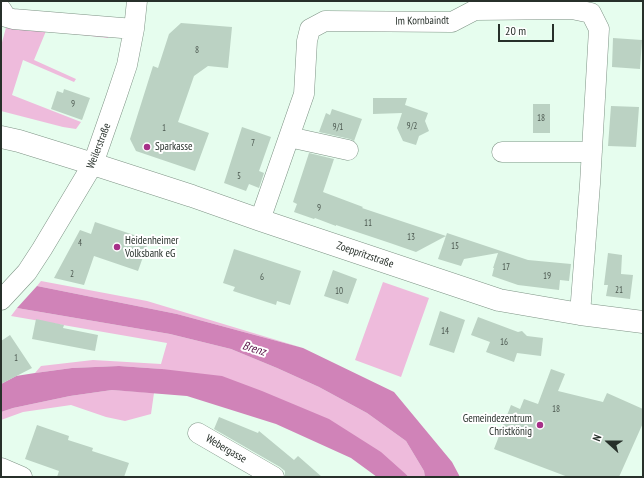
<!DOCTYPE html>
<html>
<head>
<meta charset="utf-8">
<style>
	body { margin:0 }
	#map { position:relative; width:644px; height:478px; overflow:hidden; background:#e6fdee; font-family:"PT Sans Narrow",sans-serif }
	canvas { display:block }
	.frame { position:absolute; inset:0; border:2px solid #27302a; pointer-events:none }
	.north { position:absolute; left:588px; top:422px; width:40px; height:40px; -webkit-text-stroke:3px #fff; paint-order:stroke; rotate:291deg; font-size:11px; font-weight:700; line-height:16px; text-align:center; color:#27302a }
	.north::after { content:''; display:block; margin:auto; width:14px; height:18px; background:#27302a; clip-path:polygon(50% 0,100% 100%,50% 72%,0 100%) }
	.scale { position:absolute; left:498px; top:24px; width:56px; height:18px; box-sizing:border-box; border:2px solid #27302a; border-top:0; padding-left:5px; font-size:12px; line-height:14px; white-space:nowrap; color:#27302a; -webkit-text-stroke:3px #fff; paint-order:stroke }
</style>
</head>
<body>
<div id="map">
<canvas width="644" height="478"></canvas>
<div class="frame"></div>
<div class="north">N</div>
<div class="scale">20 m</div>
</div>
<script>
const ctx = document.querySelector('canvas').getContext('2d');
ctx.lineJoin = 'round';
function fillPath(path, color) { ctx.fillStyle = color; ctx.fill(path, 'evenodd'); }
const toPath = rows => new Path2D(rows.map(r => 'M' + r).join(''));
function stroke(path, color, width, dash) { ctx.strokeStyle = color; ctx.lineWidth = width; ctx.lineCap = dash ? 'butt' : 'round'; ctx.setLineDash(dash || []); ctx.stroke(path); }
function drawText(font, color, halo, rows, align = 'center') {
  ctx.font = font + ' "PT Sans Narrow",sans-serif'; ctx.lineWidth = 4; ctx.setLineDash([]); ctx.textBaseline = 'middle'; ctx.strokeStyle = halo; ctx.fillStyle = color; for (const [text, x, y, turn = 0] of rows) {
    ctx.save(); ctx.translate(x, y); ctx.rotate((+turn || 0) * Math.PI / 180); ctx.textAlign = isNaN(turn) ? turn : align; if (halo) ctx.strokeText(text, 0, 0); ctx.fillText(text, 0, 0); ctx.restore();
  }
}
fillPath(toPath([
	[7,24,111,33,108,38,46,31,34,60,76,79,74,82,23,60,12,95,81,122,76,129,63,127,1,111,1,46],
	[41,281,147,301,303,348,177,314,37,286],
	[383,282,429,298,401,377,355,360],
	[17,308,170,334,231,349,277,368,319,387,367,413,406,441,424,471,425,477,409,477,407,475,162,369,119,366,72,368,35,373,41,366,93,360,161,364,167,343,11,316],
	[112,390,154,393,151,414,125,421,106,417,71,405,23,412,1,420,1,412,13,408,70,396]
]), '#eebbdc');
fillPath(toPath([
	[37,286,177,314,303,348,394,392,452,462,460,477,425,477,424,471,406,441,367,413,319,387,277,368,231,349,170,334,17,308],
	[119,366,162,369,222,376,262,391,329,419,381,452,409,477,377,477,351,458,276,424,187,396,112,390,70,396,13,408,1,412,1,384,16,376,35,373,72,368]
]), '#d083b8');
fillPath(toPath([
	[181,23,232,27,228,68,208,66,194,76,178,122,209,133,195,171,136,151,130,139,153,66,158,68,169,34],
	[613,38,642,40,640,69,612,67],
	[64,89,90,98,82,120,51,109,57,91,63,93],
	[373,98,407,98,405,105,428,113,425,121,429,131,419,136,416,145,403,141,397,128,402,113,373,114],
	[533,104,550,104,550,133,533,133],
	[611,106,639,107,636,147,608,146],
	[332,109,362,119,354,141,350,139,319,132,326,113,330,115],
	[242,127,271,137,259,171,264,173,259,188,249,184,246,191,224,183],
	[309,153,334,159,323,192,363,207,362,208,446,236,416,252,390,243,336,225,336,226,315,218,314,219,294,212,297,204,293,202],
	[95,222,149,240,138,271,94,256,84,285,54,278,80,230,91,234],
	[447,233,528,260,571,264,569,281,560,280,559,290,518,285,492,276,494,268,493,268,498,253,464,259,461,266,438,259],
	[234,249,301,271,290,305,277,301,276,305,233,291,235,287,223,283],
	[608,253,622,255,621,274,633,275,630,299,606,296,608,285,604,285],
	[333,270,357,279,348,304,324,296],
	[440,311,465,320,454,353,429,345],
	[478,317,518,332,522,331,527,336,543,338,541,356,517,353,514,362,486,352,490,342,471,335],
	[36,319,64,325,63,328,98,335,95,351,32,339],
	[10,335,32,368,1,384,1,341],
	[551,369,565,374,558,391,603,402,607,393,643,409,643,423,619,477,568,477,494,449,511,405,520,409,524,399,538,404],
	[219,417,258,433,259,431,294,460,298,456,322,477,285,477,285,471,280,467,214,429],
	[37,425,69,436,68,440,93,448,92,451,129,463,124,477,57,477,59,471,25,459]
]), '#bbd2c3');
const minor = toPath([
	[1,9,6,17,13,19,134,29],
	[289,137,348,150],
	[502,152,592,152],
	[260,220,304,94,307,41,310,29,325,21,452,22,475,10,572,9,591,13,599,29,590,184,580,314],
	[1,300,27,272,42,249,93,164,116,98,127,65,134,29,137,1],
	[198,433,274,477],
	[1,468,22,477]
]);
const secondary = toPath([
	[1,137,19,141,93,164,192,196,260,220,499,300,580,314,643,322]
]);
stroke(minor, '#7e9385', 21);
stroke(secondary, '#7e9385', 23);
stroke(minor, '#fff', 20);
stroke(secondary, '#fff', 22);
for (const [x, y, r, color] of [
	[147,147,4,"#a63088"],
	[117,247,4,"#a63088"],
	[540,425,4,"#a63088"]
]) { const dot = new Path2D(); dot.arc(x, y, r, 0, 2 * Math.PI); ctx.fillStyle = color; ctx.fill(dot); stroke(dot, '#fff', 1.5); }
drawText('9px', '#4c5850', null, [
	["8",197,50],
	["9",73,104],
	["18",541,118],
	["9/2",412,126],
	["9/1",338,127],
	["1",164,128],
	["7",253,143],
	["5",239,176],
	["9",319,208],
	["11",368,223],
	["13",411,237],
	["4",80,243],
	["15",455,246],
	["17",506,267],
	["2",72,274],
	["19",547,276],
	["6",262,277],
	["21",619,290],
	["10",339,291],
	["14",445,331],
	["16",504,342],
	["1",16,358],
	["18",556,409]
]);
drawText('11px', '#27302a', '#fff', [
	["Im Kornbaindt",422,21,-1],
	["Weilerstraße",99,146,-69],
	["Zoeppritzstraße",365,255,19],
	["Webergasse",226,449,30]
]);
drawText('11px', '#27302a', '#fff', [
	["Sparkasse",155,147],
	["Heidenheimer",125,241],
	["Volksbank eG",125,254],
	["Gemeindezentrum",532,419,"right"],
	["Christkönig",532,432,"right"]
], 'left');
drawText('italic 12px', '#581347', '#fff', [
	["Brenz",254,349,17]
]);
</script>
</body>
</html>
